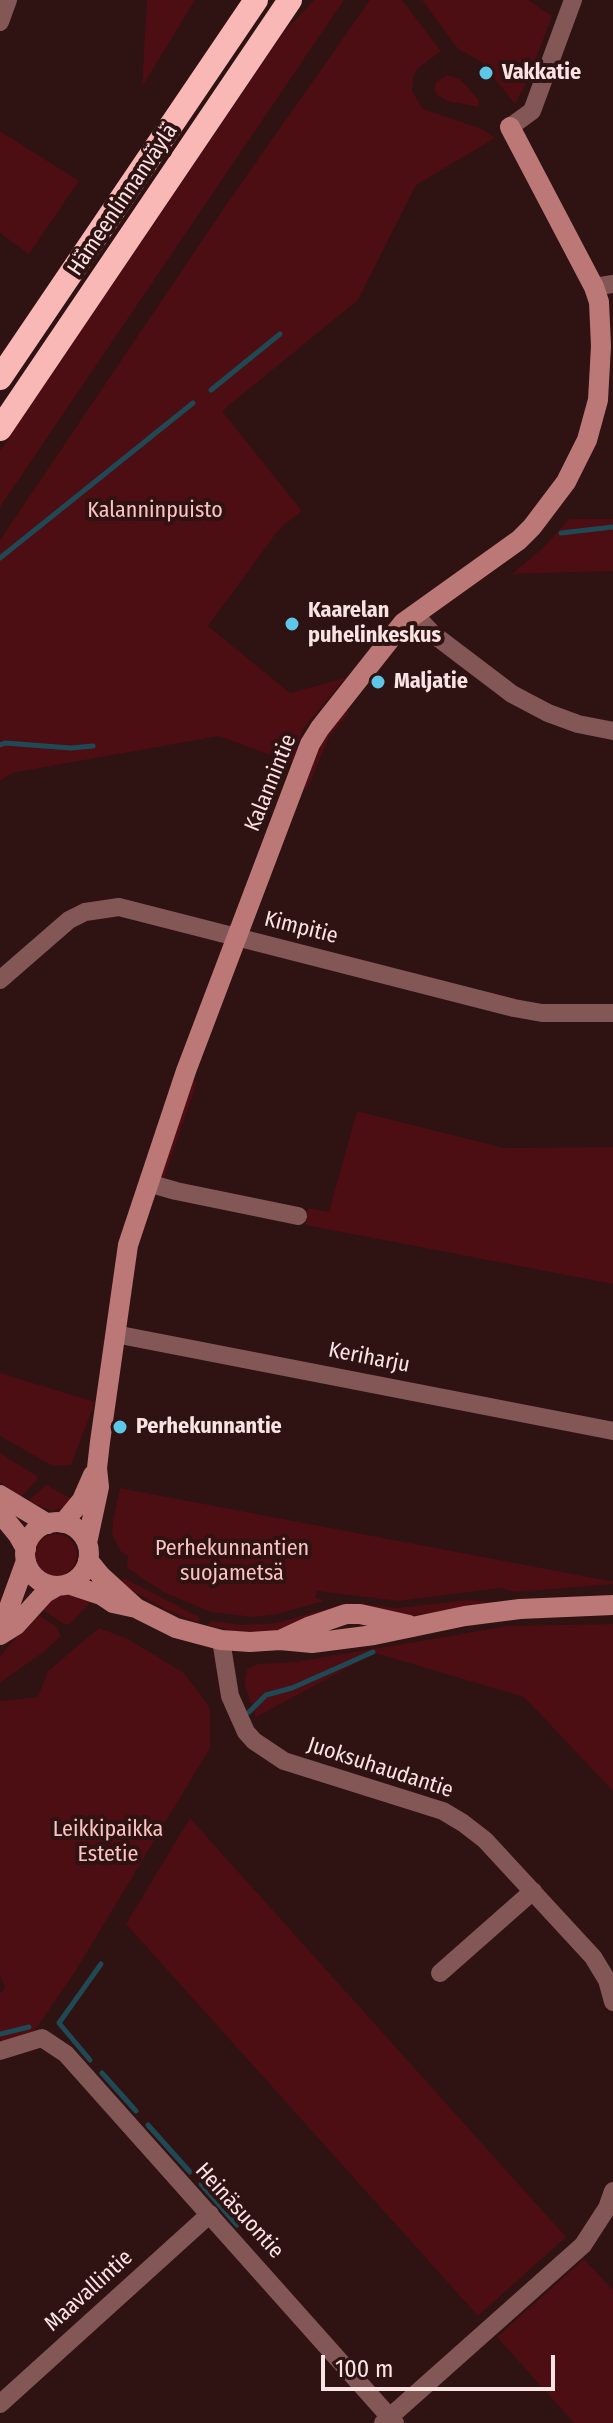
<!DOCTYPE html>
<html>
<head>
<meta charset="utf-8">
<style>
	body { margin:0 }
	#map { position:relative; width:613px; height:2423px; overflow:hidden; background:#2f1212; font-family:"Fira Sans Condensed",sans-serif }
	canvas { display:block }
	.scale { position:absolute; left:321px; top:2355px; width:234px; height:36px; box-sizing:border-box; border:4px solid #fae4e3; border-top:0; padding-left:10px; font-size:24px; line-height:28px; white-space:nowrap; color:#fae4e3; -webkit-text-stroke:6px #2f1212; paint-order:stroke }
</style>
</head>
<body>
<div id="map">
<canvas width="613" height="2423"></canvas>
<div class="scale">100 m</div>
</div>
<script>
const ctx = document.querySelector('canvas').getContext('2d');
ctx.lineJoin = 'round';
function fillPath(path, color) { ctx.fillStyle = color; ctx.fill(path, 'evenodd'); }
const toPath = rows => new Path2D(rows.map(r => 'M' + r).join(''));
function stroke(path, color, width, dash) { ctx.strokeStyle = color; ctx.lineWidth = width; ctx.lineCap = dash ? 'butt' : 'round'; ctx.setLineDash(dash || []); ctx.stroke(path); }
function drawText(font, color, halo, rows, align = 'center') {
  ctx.font = font + ' "Fira Sans Condensed",sans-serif'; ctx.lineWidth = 8; ctx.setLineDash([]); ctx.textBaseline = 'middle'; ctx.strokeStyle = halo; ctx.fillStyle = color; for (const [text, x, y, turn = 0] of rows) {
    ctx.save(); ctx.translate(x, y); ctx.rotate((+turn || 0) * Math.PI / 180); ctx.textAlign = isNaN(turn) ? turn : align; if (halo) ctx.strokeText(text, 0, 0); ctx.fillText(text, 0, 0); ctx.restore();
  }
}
fillPath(toPath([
	[147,0,195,0,142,87],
	[314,0,344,0,0,507,0,451,283,33],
	[370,0,402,0,441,51,417,69,413,78,412,91,423,109,482,129,495,138,416,185,358,300,222,411,302,511,280,528,208,626,290,693,345,678,303,729,292,763,219,736,12,773,0,781,0,540,228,202],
	[422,0,528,0,552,16,528,80,515,104,482,62,458,49],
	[447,75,460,79,478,99,479,107,447,101,437,95,434,90,436,82],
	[0,131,79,181,29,254,0,233],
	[569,519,613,519,613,571,512,574,543,548],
	[346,707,349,713,329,737,308,787,303,790,320,744],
	[193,1080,196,1082,195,1088,163,1181,160,1177],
	[357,1111,504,1148,613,1147,613,1284,305,1225,308,1208,329,1212],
	[0,1373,95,1402,71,1465,53,1466,0,1436],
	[0,1453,37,1476,37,1480,21,1497,0,1482],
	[46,1485,49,1486,75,1501,68,1506,52,1511,28,1501],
	[120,1488,594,1578,613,1581,613,1584,516,1592,500,1588,399,1601,317,1591,315,1597,324,1601,278,1614,253,1617,211,1612,163,1592,127,1568,128,1556,121,1552,112,1534,113,1521],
	'35 1555a21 21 0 1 1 42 0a21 21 0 1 1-42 0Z',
	[124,1578,199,1617,199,1622,198,1623,167,1610,129,1589,119,1582],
	[68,1594,91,1598,88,1605,70,1624,64,1624,38,1607,59,1595],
	[468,1600,500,1603,409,1616,264,1632,233,1631,207,1625,211,1621,241,1625,276,1623,348,1603,397,1608],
	[34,1612,57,1627,61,1636,45,1651,0,1683,0,1656,16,1638],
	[613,1624,613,1791,524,1697,375,1653,256,1717,244,1684,247,1670,257,1664,296,1662,508,1626],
	[99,1628,128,1639,184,1673,210,1708,210,1748,75,1972,35,2030,23,2037,0,2044,0,1993,5,1988,0,1976,0,1701,38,1697,48,1671],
	[190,1818,566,2237,478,2316,126,1924],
	[584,2259,613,2290,613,2423,574,2423,497,2337]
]), '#4c0d13');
stroke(toPath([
	[211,390,280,334],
	[561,533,613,527],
	[0,558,193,403],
	[0,745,5,743,71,748,93,746],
	[249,1712,266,1695,292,1688,373,1652],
	[0,2034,29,2027],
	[90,2060,59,2023,101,1964],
	[102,2073,136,2111],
	[148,2125,190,2172],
	[201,2184,237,2225]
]), '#1f4955', 5);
stroke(toPath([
	[0,22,8,0],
	[510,127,532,111,573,0],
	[594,287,613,284],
	[414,614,433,634,512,694,548,713,578,724,613,731],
	[0,980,69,920,85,912,119,907,514,1008,542,1013,613,1013],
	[148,1183,176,1191,298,1216],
	[115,1334,613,1431],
	[221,1640,230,1696,246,1732,254,1741,284,1761,443,1811,463,1823,485,1840,593,1957,607,1980,613,2002],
	[440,1973,533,1891],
	[0,2051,42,2038,66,2054,395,2423],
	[0,2404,210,2214],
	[383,2423,583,2245,607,2208,613,2191]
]), '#825756', 18);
stroke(toPath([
	[0,1495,48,1524],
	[0,1513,18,1535,26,1549],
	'25 1554a32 32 0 1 1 64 0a32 32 0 1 1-64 0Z',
	[63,1523,82,1500,93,1475],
	[87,1543,99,1487,97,1468,100,1442,128,1245,186,1071,310,744,320,728,403,623,519,540,532,527,566,482,587,440,598,400,601,346,599,302,594,287,510,127],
	[88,1560,101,1576,136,1608],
	[68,1584,101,1595,113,1603,136,1608,176,1628,221,1640,250,1642,280,1640,312,1643,374,1635,465,1616,520,1609,613,1605],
	[0,1632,26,1561],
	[0,1635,16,1625,45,1593,57,1586],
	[280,1640,308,1627,346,1614,360,1614,409,1625]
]), '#bc7877', 20);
stroke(toPath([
	[0,378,256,0],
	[0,429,290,0]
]), '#f9b8b6', 24);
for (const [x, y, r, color] of [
	[486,73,8,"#5cc7e7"],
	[292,624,8,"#5cc7e7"],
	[378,682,8,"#5cc7e7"],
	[120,1427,8,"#5cc7e7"]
]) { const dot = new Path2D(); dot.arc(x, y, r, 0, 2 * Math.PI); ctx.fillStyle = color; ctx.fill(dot); stroke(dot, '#2f1212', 3); }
drawText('bold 22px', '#fae4e3', '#2f1212', [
	["Vakkatie",502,73],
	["Kaarelan",308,611],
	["puhelinkeskus",308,636],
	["Maljatie",394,682],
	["Perhekunnantie",136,1427]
], 'left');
drawText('22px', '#fae4e3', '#2f1212', [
	["Hämeenlinnanväylä",123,200,-56],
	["Kalannintie",271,783,-68],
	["Kimpitie",301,928,14],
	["Keriharju",369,1358,11],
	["Juoksuhaudantie",380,1768,18],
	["Heinäsuontie",239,2211,48],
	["Maavallintie",89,2291,-42]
]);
drawText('22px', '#f9c3c1', '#2f1212', [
	["Kalanninpuisto",155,511],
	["Perhekunnantien",232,1549],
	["suojametsä",232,1574],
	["Leikkipaikka",108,1830],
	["Estetie",108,1855]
]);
</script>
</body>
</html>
